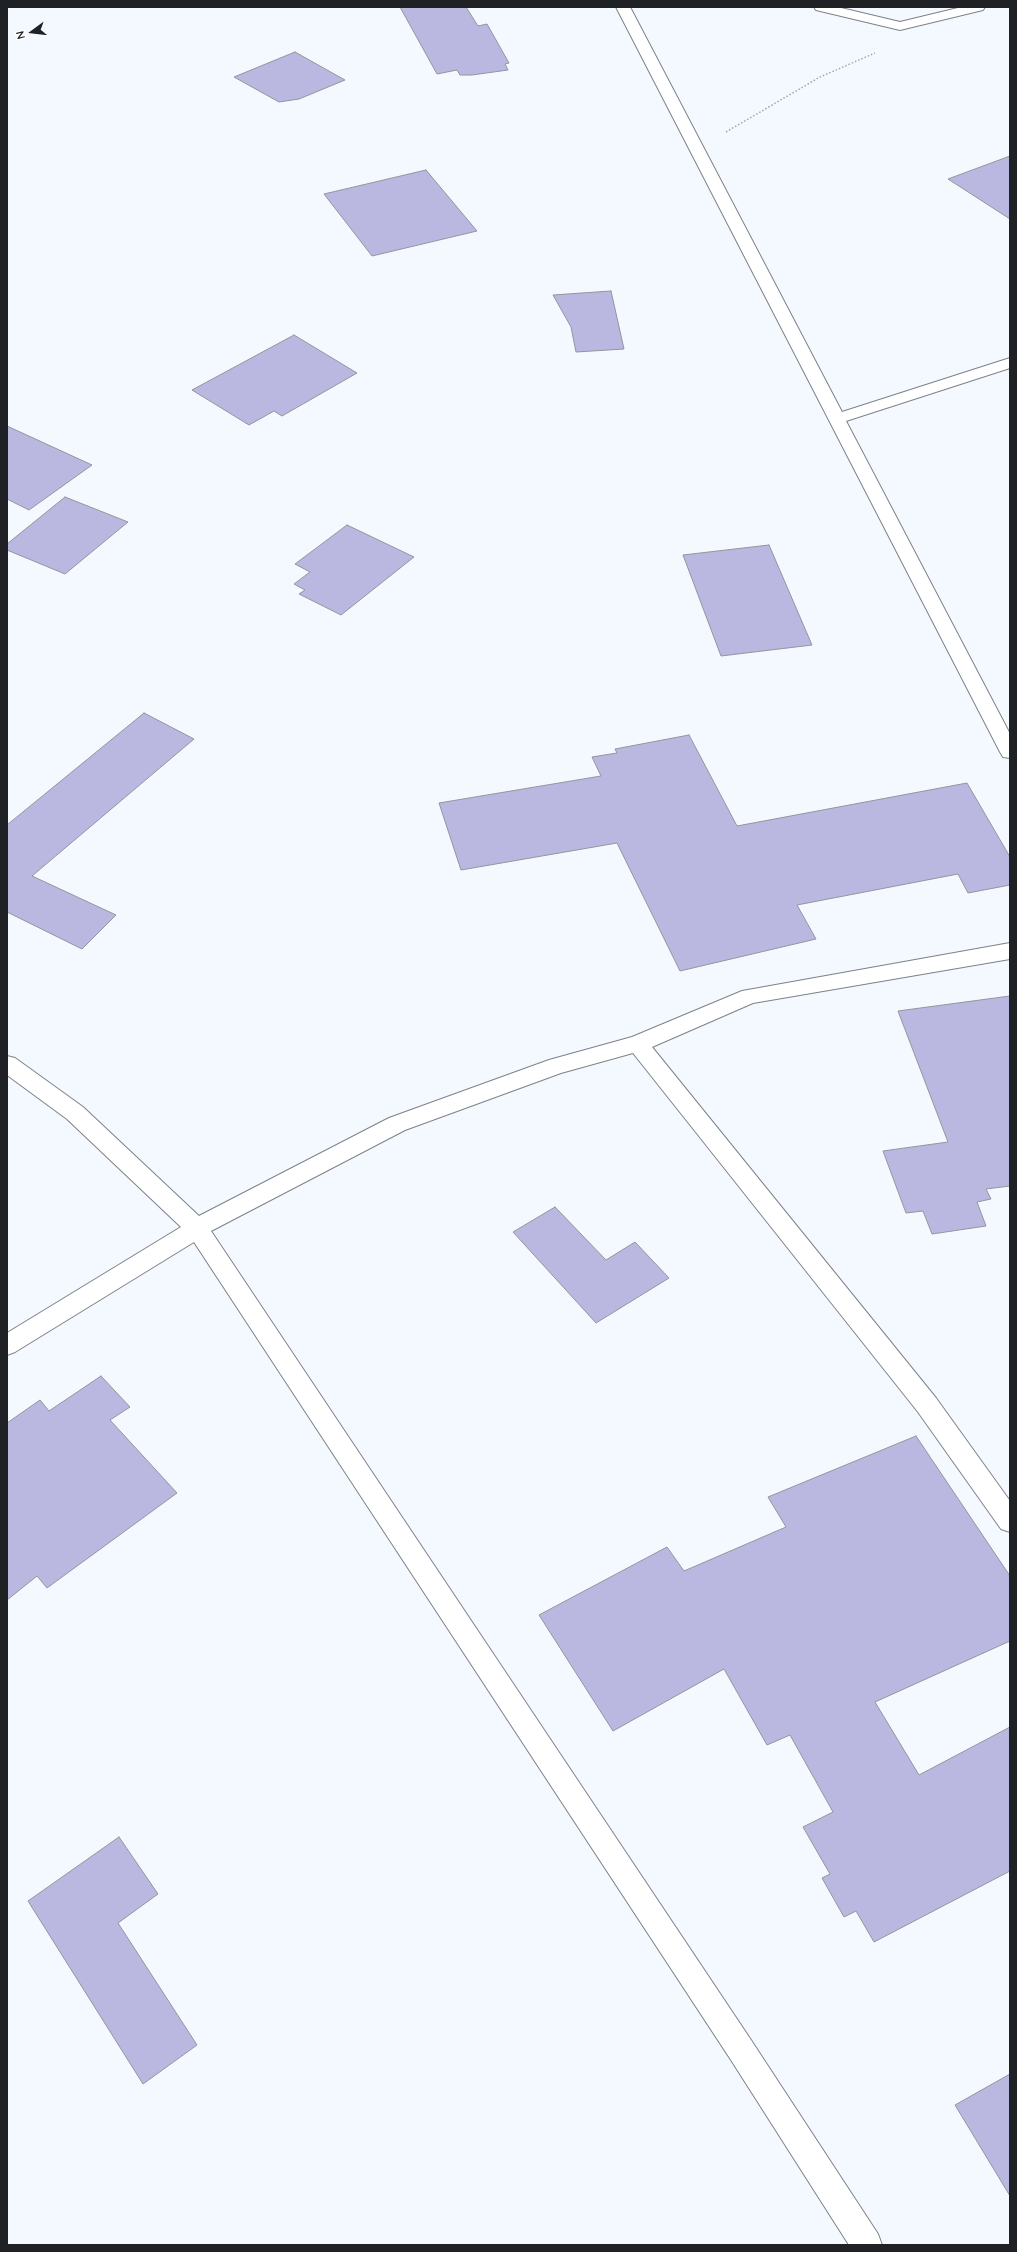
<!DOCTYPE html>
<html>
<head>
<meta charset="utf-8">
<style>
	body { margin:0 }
	#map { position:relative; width:1017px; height:2252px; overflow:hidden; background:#f4f8ff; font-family:Quicksand,sans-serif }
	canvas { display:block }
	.frame { position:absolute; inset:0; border:8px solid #1f2124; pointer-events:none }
	.north { position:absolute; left:12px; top:12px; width:40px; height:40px; -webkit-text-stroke:3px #fff; paint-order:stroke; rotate:255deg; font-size:11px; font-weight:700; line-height:16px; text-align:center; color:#1f2124 }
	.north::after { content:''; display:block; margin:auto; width:14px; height:18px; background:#1f2124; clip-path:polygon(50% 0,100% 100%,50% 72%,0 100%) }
</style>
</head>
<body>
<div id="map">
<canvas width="1017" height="2252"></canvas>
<div class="frame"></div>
<div class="north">N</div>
</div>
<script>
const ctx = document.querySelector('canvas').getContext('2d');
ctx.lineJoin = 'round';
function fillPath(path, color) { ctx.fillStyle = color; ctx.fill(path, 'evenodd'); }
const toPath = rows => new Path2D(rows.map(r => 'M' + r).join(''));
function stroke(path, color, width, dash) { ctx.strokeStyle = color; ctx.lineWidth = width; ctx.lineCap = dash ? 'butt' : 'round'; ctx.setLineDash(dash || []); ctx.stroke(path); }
const building = toPath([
	[400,7,466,7,478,26,487,24,509,63,505,64,508,70,472,75,460,75,457,70,437,74,400,7],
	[295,52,345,80,299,99,279,102,234,77,295,52],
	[1010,156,1010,219,948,179,1010,156],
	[426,170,477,231,372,256,324,194,426,170],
	[611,291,624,349,576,352,571,327,553,295,611,291],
	[294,335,357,373,282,416,274,411,249,425,192,390,294,335],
	[7,426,92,465,29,510,7,499,7,426],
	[65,497,128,522,65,574,7,550,7,544,65,497],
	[347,525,414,557,341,615,299,594,305,590,294,584,310,572,295,564,347,525],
	[769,545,812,645,721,656,683,555,769,545],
	[144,713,194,739,32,876,116,915,82,949,7,912,7,825,144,713],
	[689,735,737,826,967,783,1010,857,1010,885,968,893,958,874,797,905,816,939,680,971,617,843,461,870,439,803,601,776,592,757,617,753,615,749,689,735],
	[1010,996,1010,1186,986,1189,991,1199,977,1202,986,1226,932,1234,923,1211,906,1213,883,1151,948,1142,898,1011,1010,996],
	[555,1207,606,1260,635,1242,669,1278,596,1323,513,1232,555,1207],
	[101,1376,130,1407,110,1420,177,1493,47,1588,37,1576,7,1600,7,1423,40,1400,49,1411,101,1376],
	[916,1436,1010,1576,1010,1641,875,1702,919,1775,1010,1727,1010,1871,874,1942,856,1911,844,1917,822,1878,830,1874,803,1827,833,1812,790,1735,767,1745,724,1669,613,1731,539,1615,667,1547,684,1571,786,1527,768,1497,916,1436],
	[119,1837,158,1894,118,1923,197,2045,143,2084,28,1901,119,1837],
	[1010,2074,1010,2196,955,2105,1010,2074]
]);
fillPath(building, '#bab8e1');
stroke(building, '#94949c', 1);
const minor = toPath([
	[616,7,630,7,842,412,1010,358,1010,368,846,421,1010,734,1010,758,1003,757,1000,752,616,7],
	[814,7,837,7,900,22,962,7,985,7,983,10,900,30,816,10,814,7],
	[1010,943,1010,959,753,1003,652,1047,936,1398,1010,1501,1010,1532,1001,1529,918,1412,633,1053,561,1073,405,1130,211,1231,751,2040,878,2234,882,2245,849,2245,731,2060,194,1242,15,1352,7,1355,7,1333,181,1227,67,1119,7,1075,7,1056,15,1058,83,1107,199,1216,389,1118,549,1060,632,1037,742,991,1010,943]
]);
stroke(minor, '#7d8289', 2);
stroke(toPath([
	[726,132,820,77,875,53]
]), '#a2a5ab', 1.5, [1.5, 2]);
fillPath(minor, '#fff');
</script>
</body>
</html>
